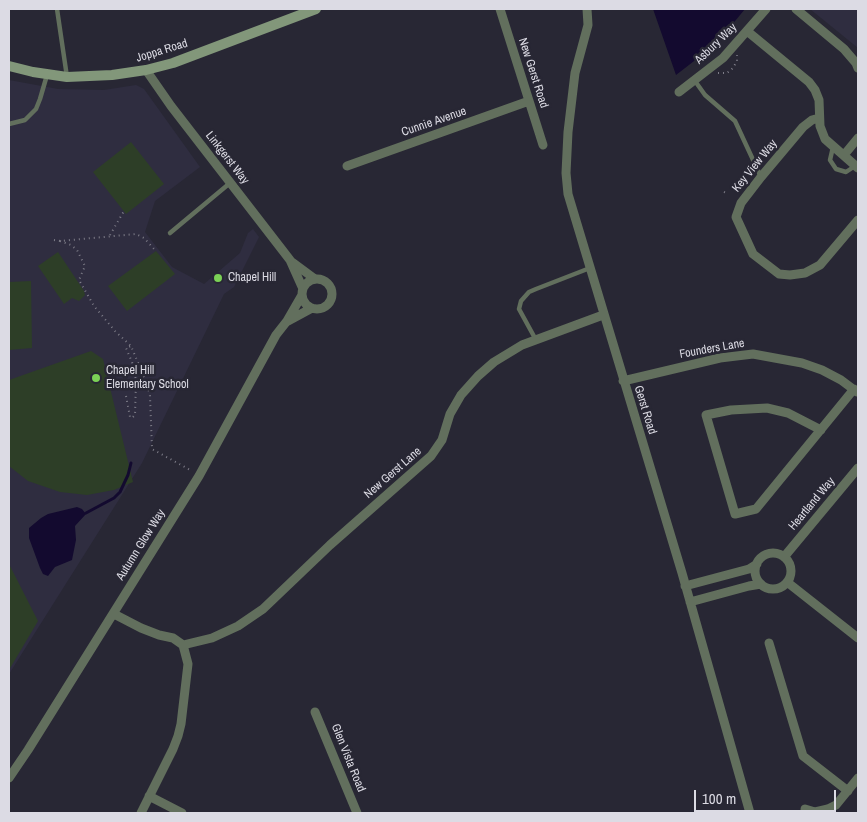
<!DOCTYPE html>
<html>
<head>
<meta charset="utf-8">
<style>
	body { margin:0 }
	#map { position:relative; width:867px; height:822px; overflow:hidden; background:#282734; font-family:"Archivo Narrow",sans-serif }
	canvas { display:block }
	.frame { position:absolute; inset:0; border:10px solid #dcdbe4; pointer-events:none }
	.scale { position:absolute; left:694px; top:790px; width:142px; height:22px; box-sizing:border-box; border:2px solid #dcdbe4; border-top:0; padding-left:6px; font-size:15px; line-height:18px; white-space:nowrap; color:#dcdbe4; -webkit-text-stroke:4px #282734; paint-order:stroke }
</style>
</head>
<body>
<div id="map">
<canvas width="867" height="822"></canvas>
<div class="frame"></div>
<div class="scale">100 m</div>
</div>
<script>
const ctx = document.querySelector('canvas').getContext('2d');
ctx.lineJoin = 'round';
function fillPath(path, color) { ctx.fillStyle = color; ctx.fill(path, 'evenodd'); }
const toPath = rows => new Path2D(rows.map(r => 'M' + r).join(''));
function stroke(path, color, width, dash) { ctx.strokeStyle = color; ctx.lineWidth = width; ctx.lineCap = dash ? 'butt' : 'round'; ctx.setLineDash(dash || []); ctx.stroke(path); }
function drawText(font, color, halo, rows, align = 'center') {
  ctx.font = font + ' "Archivo Narrow",sans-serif'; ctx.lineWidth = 5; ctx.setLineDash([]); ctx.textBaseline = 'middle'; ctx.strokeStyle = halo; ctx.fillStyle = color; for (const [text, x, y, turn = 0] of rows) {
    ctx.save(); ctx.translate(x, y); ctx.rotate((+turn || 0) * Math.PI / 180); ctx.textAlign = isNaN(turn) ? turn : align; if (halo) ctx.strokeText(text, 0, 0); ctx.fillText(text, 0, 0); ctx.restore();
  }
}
fillPath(toPath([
	[810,9,858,9,858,48],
	[9,80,58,89,104,90,136,85,144,89,200,167,155,201,145,232,172,267,204,284,240,253,248,233,253,229,259,237,234,287,224,294,142,463,9,674]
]), '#2f2d40');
fillPath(toPath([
	[131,142,164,184,126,214,93,172],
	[156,251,175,274,127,311,108,286],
	[58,252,84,291,85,295,79,301,72,298,64,304,38,266],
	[31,281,32,348,9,350,9,282],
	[91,351,103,359,133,482,114,490,87,495,60,492,28,481,9,466,9,380],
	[9,564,38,621,9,670]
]), '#2d3e27');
fillPath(toPath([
	[653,9,745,9,726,32,707,51,676,75],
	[77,507,82,509,86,514,75,526,76,540,72,560,55,567,48,576,43,574,40,568,29,538,29,528,41,518,48,514]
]), '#130a2f');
stroke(toPath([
	[86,513,114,498,120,492,128,475,131,463]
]), '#130a2f', 3);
stroke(toPath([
	[718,73,727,73,733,68,737,61,737,55],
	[724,192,728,194],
	[110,235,124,211],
	[54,240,60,241,136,234,144,238,155,250],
	[60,241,71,245,77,250,85,266,79,280,94,306,115,331,131,346,147,384,150,396,152,449,192,471],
	[126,396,130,417,132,418,135,415,136,380,132,362,126,348,131,346]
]), '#7e7d88', 2, [1, 4]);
stroke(toPath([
	[57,9,67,77],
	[695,81,705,95,735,121,761,177],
	[9,124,25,120,36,109,40,99,47,75],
	[833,147,830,160,836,169,846,172,855,166],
	[170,233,230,183],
	[536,340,519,309,521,301,529,292,536,289,590,268]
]), '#626f5d', 4.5);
stroke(toPath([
	[500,9,543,145],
	[587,9,588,25,575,73,568,132,566,173,568,194,682,573,750,813],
	[796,9,844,49,856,63,858,68],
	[747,31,809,82,815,90,819,100,820,126,825,139,858,168],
	[146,70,171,106,290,260,303,289],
	[679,92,723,58,766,9],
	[819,118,812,120,803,127,761,177,741,203,736,217,753,254,779,274,790,275,805,273,820,265,858,220],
	[844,155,858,138],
	[347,166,529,101],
	[292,262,315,279],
	'302 294a15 15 0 1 1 30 0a15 15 0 1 1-30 0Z',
	[288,321,312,308],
	[623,381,720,358,753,354,802,363,822,370,841,380,857,392],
	[821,430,788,413,767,408,731,410,706,415,735,514,756,509,854,389],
	'755 571a18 18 0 1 1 36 0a18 18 0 1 1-36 0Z',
	[784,557,858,468],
	[787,582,858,638],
	[685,586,749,569,757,564],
	[690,602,749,586,761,584],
	[114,614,141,628,159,635,173,638,183,645,188,664,181,724,178,736,173,749,141,813],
	[769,643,803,756,848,791],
	[183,645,212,638,238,626,263,609,330,545,431,456,442,440,450,414,461,395,478,376,494,362,522,345,603,315],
	[315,712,357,813],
	[9,778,28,750,199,476,276,335,287,321,302,295],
	[149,796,182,813],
	[805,809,815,812,828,809,836,805,858,778]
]), '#626f5d', 9);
stroke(toPath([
	[9,66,33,72,67,77,112,75,146,70,173,63,316,9]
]), '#82977a', 10);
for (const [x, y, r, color] of [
	[218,278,5,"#7bd156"],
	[96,378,5,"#7bd156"]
]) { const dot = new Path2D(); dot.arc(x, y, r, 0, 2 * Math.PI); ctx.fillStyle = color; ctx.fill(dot); stroke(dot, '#282734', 2); }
drawText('12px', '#dcdbe4', '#282734', [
	["Asbury Way",716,44,-44],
	["Joppa Road",162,51,-17],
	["New Gerst Road",533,73,72],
	["Cunnie Avenue",434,122,-19],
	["Linkgerst Way",227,158,52],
	["Key View Way",755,166,-51],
	["Founders Lane",712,349,-10],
	["Gerst Road",645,410,73],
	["New Gerst Lane",393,473,-41],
	["Heartland Way",812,504,-50],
	["Autumn Glow Way",141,545,-58],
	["Glen Vista Road",348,758,68]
]);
drawText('12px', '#dcdbe4', '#282734', [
	["Chapel Hill",228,278],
	["Chapel Hill",106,371],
	["Elementary School",106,385]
], 'left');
</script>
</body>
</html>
